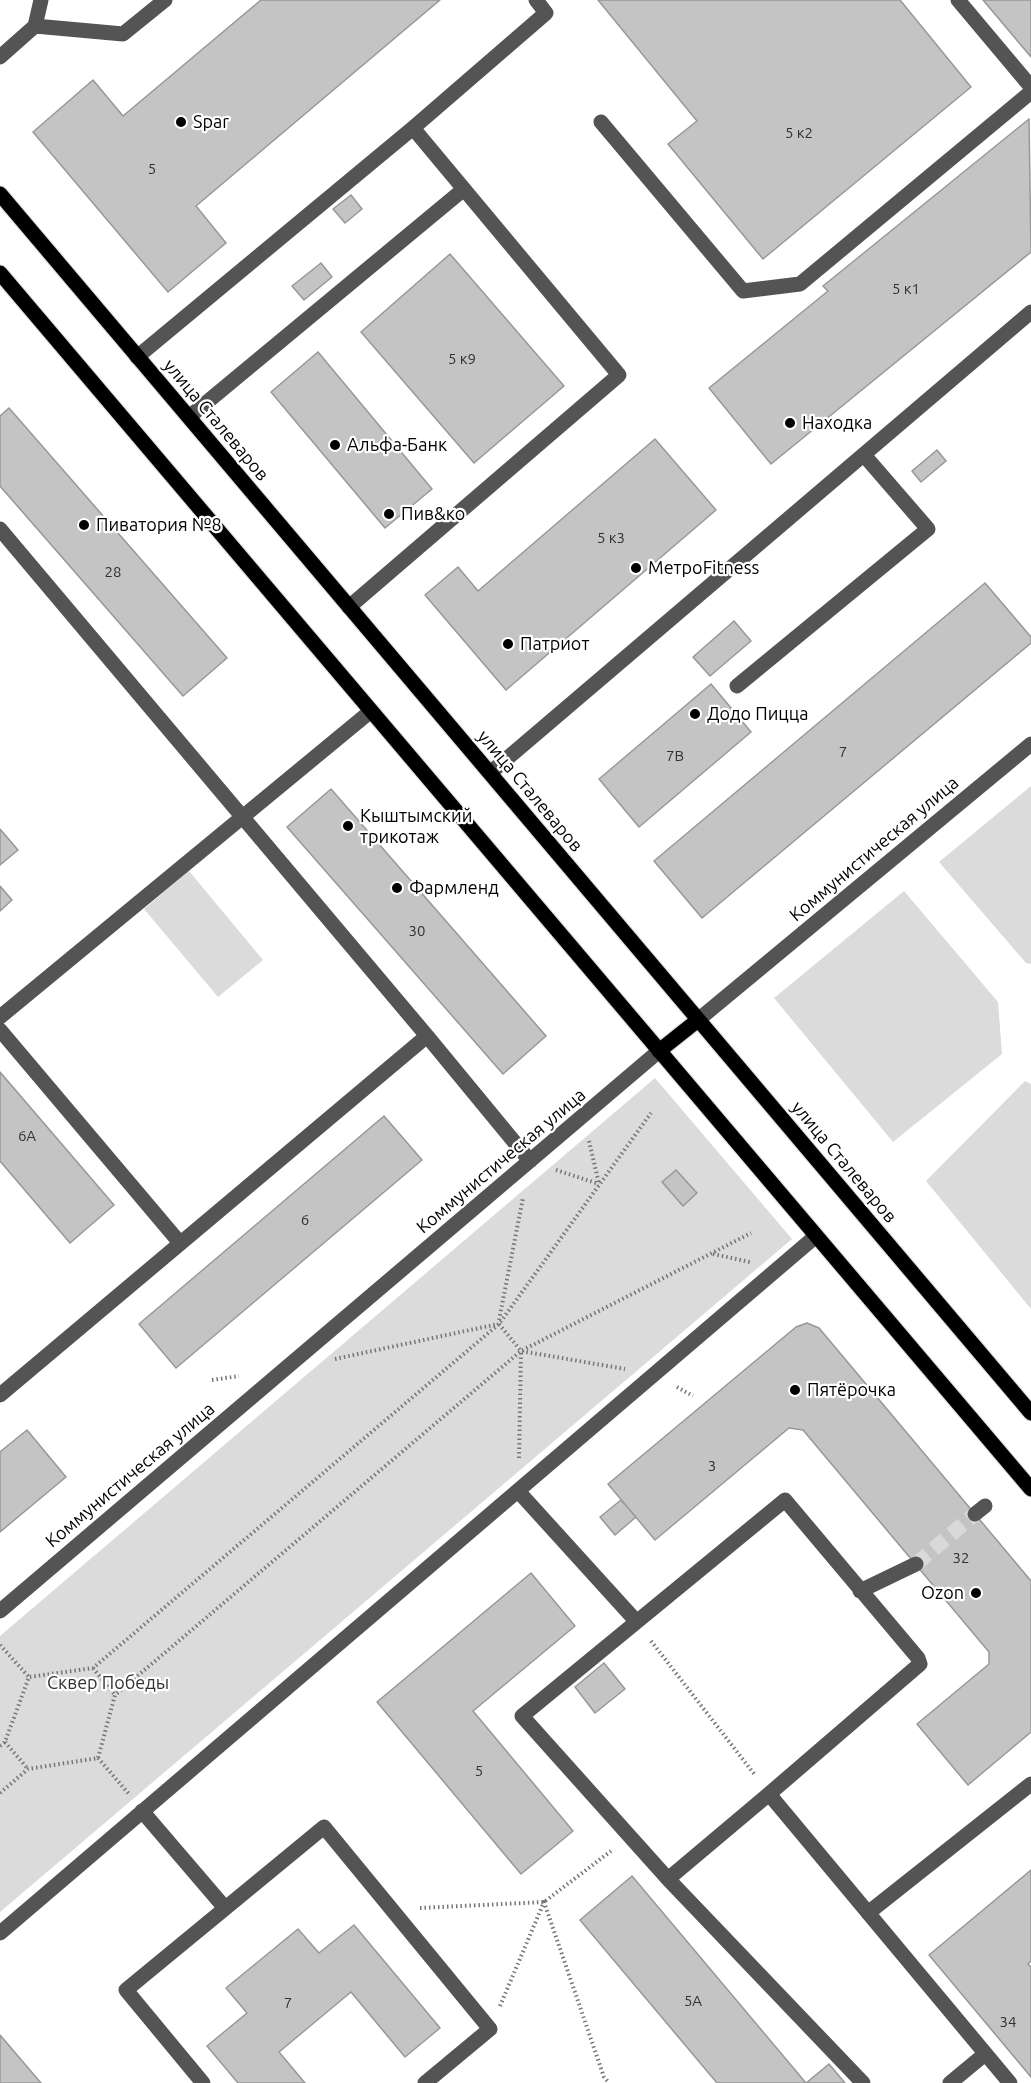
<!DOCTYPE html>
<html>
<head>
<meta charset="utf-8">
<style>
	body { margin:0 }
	canvas { display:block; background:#fff }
</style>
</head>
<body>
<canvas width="1031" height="2083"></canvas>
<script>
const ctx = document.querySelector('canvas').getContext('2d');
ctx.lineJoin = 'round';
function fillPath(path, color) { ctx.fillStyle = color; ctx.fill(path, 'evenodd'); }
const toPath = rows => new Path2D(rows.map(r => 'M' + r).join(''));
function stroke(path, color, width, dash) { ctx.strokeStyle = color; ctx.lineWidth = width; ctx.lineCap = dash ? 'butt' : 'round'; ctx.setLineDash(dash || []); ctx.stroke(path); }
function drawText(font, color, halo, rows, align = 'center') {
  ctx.font = font + ' Ubuntu,sans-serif'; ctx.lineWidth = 4.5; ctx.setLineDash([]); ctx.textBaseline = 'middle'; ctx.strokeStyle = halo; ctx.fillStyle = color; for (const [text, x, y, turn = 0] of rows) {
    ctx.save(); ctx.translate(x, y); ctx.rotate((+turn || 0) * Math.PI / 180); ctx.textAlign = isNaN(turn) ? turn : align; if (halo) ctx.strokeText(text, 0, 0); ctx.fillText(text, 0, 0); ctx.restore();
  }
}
fillPath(toPath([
	[1031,786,1031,964,1026,963,939,862],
	[189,871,263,960,218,997,144,909],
	[904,891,998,1002,1002,1054,893,1142,774,998],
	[655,1078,792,1239,0,1912,0,1636],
	[1025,1081,1031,1084,1031,1309,926,1181]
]), '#dbdbdb');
const building = toPath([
	[261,0,440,0,196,206,226,243,168,292,33,132,93,80,123,116,261,0],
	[598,0,900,0,971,87,763,259,668,144,697,121,598,0],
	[983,0,1031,0,1031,57,983,0],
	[1029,119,1031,252,771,464,709,388,828,291,823,286,1029,119],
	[351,195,362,209,345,223,333,209,351,195],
	[450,254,564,386,474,463,361,332,450,254],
	[321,263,332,277,304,300,292,286,321,263],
	[318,352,432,489,385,528,271,392,318,352],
	[9,408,227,658,183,696,0,486,0,416,9,408],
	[655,439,716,510,506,690,425,595,458,567,478,591,655,439],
	[937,450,946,461,921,482,912,471,937,450],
	[985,583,1031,637,1031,643,702,918,654,861,985,583],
	[734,621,751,641,710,676,693,657,734,621],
	[711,684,751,732,639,827,599,779,711,684],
	[331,789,546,1036,503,1074,287,827,331,789],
	[0,829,18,850,0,865,0,829],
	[0,886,12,900,0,911,0,886],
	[0,1072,114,1205,70,1243,0,1161,0,1072],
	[384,1116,422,1160,176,1368,139,1324,384,1116],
	[676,1170,697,1193,683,1206,662,1182,676,1170],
	[807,1323,819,1328,1031,1581,1031,1732,968,1785,917,1724,989,1664,989,1652,803,1430,789,1428,655,1540,608,1484,796,1327,807,1323],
	[27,1430,66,1477,0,1532,0,1452,27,1430],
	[621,1500,636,1517,615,1535,600,1517,621,1500],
	[531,1573,575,1626,473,1711,573,1831,521,1874,377,1702,531,1573],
	[604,1663,625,1689,595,1713,575,1687,604,1663],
	[1031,1870,1031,1961,1028,1964,1031,1967,1031,2077,929,1955,1031,1870],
	[632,1876,806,2083,717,2083,580,1920,632,1876],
	[354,1925,440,2028,405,2057,351,1992,279,2052,305,2083,238,2083,207,2046,247,2013,226,1988,298,1929,319,1953,354,1925],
	[0,2035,41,2083,0,2083,0,2035],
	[829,2064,845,2083,806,2083,829,2064]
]);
fillPath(building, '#c4c4c4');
stroke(building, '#989898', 1.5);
stroke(toPath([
	[916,1564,975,1514]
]), '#d9d9d9', 15, [15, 8]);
const major = toPath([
	[0,194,1031,1413],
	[0,273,1031,1489],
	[659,1051,698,1020]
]);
stroke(major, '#dbdbdb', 17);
stroke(toPath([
	[589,1141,599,1184],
	[556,1170,599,1184],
	[713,1254,750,1262],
	[499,1320,523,1198],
	[499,1324,521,1351],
	[335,1359,498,1324],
	[212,1380,239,1376],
	[677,1387,693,1396],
	[519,1458,521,1351,625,1369],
	[651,1641,755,1775],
	[0,1645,29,1677],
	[93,1668,115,1695],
	[5,1742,28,1769],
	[0,1746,5,1742,29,1677,93,1668,499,1324,651,1113],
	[98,1758,129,1794],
	[0,1793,28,1769,98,1758,115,1695,521,1351,751,1233],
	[420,1908,544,1902,611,1851],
	[500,2006,544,1902,604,2077,609,2083]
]), '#767676', 4, [1.5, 3]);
stroke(toPath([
	[958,0,1031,87],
	[35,26,123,34,165,0],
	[0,57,35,26,41,0],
	[601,122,743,291,800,284,1031,92],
	[137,357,413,128,546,13,536,0],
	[189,417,464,189],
	[0,529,427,1036,0,1395],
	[349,607,619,375,413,128],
	[737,686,928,529,864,455],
	[490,773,1031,312],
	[0,1017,371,711],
	[698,1020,1031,744],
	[0,1030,180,1243],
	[427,1036,530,1161],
	[518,1491,636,1621],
	[975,1514,985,1506],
	[860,1591,916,1564],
	[0,1611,659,1051],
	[142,1811,225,1908],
	[668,1879,769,1794],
	[868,1913,1031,1784],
	[0,1933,816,1236],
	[203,2083,126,1990,324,1827,490,2029,425,2083],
	[863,2083,668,1879,522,1716,785,1500,918,1658,920,1664,769,1794,1010,2083],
	[950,2083,985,2054]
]), '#545454', 15);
stroke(major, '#000', 15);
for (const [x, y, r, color] of [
	[181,122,6,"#000"],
	[790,423,6,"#000"],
	[335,445,6,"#000"],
	[389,514,6,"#000"],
	[84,525,6,"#000"],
	[636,568,6,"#000"],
	[508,644,6,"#000"],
	[695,714,6,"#000"],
	[348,826,6,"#000"],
	[397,888,6,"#000"],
	[795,1390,6,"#000"],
	[976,1593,6,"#000"]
]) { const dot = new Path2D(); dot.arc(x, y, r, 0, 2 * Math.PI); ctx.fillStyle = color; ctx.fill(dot); stroke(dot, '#fff', 2); }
drawText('15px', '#313131', null, [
	["5 к2",799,133],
	["5",152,169],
	["5 к1",906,289],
	["5 к9",462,359],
	["5 к3",611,538],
	["28",113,572],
	["7",843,752],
	["7В",675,756],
	["30",417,931],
	["6А",27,1136],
	["6",305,1220],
	["3",712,1466],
	["32",961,1558],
	["5",479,1771],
	["5А",693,2001],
	["7",288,2003],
	["34",1008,2022]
]);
drawText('18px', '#000', '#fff', [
	["Spar",193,122],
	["Находка",802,423],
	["Альфа-Банк",347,445],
	["Пив&ко",401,514],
	["Пиватория №8",96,525],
	["МетроFitness",648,568],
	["Патриот",520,644],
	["Додо Пицца",707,714],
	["Кыштымский",360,816],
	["трикотаж",360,837],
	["Фармленд",409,888],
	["Пятёрочка",807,1390],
	["Ozon",964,1593,"right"]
], 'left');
drawText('18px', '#000', '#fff', [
	["улица Сталеваров",216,420,50],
	["улица Сталеваров",530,791,50],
	["Коммунистическая улица",874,849,-40],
	["Коммунистическая улица",501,1161,-40],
	["улица Сталеваров",844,1162,50],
	["Коммунистическая улица",130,1475,-40]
]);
drawText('18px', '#323232', '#fff', [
	["Сквер Победы",108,1683]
]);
</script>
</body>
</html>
